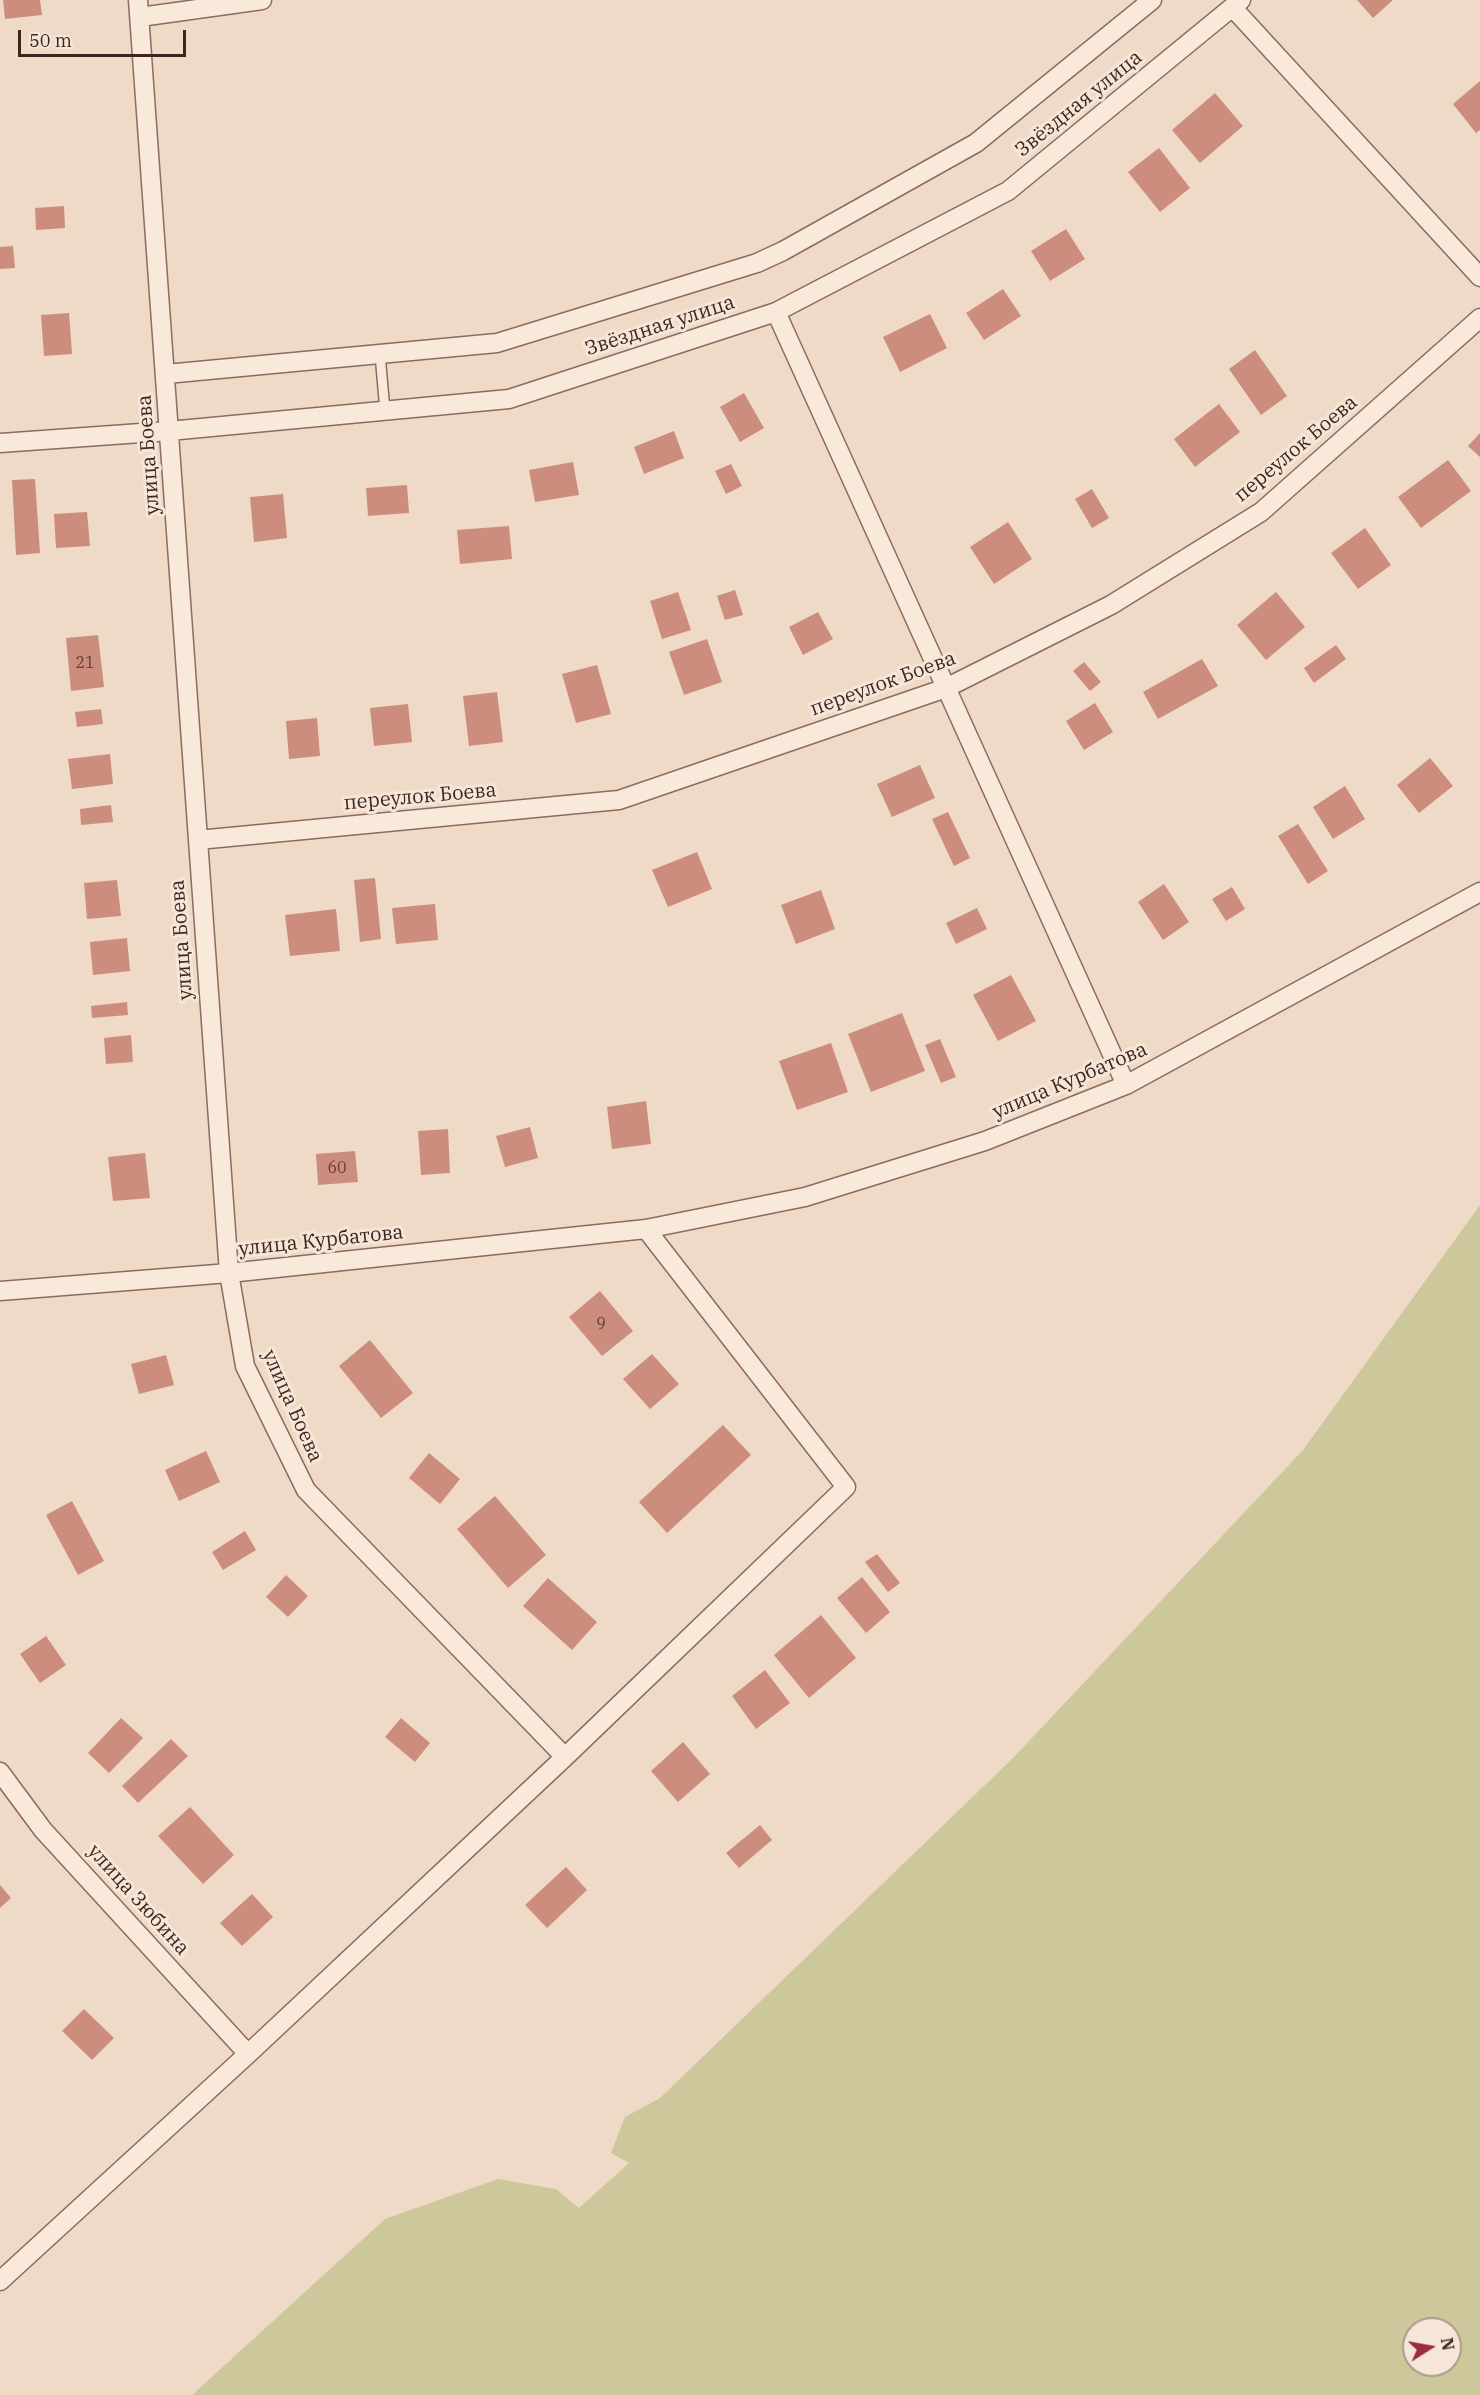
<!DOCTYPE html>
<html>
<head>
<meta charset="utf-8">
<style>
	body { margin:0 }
	#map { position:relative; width:1480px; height:2395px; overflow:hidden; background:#efdac7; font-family:"IBM Plex Serif",serif }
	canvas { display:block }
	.north { position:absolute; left:1402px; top:2317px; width:60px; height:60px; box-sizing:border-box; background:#f6e6d7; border:2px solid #ab9a8e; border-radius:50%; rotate:79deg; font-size:16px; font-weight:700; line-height:24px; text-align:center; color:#3b2720 }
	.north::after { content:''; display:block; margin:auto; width:21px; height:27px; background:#9a2c46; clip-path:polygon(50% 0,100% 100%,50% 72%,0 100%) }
	.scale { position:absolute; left:18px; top:30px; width:168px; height:27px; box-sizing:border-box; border:3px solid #3b2720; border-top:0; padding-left:8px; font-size:18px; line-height:21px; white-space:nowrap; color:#3b2720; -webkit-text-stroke:4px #f6e6d7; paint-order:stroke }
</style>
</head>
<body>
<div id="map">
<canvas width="1480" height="2395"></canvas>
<div class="north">N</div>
<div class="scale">50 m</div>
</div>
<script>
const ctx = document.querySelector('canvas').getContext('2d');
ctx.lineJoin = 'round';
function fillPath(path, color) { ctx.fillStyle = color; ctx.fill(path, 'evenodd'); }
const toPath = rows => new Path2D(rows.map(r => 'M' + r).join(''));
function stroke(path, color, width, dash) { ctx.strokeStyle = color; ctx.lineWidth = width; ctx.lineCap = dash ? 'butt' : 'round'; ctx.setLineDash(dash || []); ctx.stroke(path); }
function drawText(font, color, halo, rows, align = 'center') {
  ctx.font = font + ' "IBM Plex Serif",serif'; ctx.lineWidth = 6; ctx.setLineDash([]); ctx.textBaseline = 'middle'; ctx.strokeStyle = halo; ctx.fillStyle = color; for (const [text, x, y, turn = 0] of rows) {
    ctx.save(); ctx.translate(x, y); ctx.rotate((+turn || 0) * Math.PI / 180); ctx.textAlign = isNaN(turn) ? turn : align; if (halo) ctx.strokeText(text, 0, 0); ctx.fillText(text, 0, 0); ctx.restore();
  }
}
fillPath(toPath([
	[1480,1205,1480,2395,192,2395,385,2219,498,2179,556,2189,579,2208,629,2163,611,2153,625,2117,660,2098,1013,1758,1303,1450],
	[1414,2329,1450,2329,1450,2365,1414,2365]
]), '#cdc89b');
fillPath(toPath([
	[3,0,40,0,42,15,5,19],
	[1357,0,1393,0,1373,18],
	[1480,81,1480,130,1476,133,1453,104],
	[1215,93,1243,126,1200,163,1172,130],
	[1159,148,1190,188,1160,212,1128,172],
	[64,206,65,228,36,230,35,208],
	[1066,229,1085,259,1050,281,1031,251],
	[13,246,15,268,0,269,0,247],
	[1003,289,1021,316,984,340,966,313],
	[69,313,72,354,44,356,41,315],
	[930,314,947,348,900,372,883,337],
	[1255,350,1287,396,1261,415,1229,369],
	[744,393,764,428,740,442,720,407],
	[1219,404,1240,432,1195,467,1174,439],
	[674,431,684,458,644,474,634,447],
	[1480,433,1480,457,1468,446],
	[1448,460,1471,491,1421,528,1398,497],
	[573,462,579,495,535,502,529,470],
	[731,464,742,486,726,494,715,471],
	[35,479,40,553,16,555,12,480],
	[407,485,409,513,368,516,366,488],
	[1092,489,1109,518,1092,528,1075,499],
	[283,494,287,538,254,542,250,497],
	[87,512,90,546,56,548,54,514],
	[1008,522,1032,559,994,584,970,547],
	[509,526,512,559,460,564,457,530],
	[1365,528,1391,565,1358,589,1331,553],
	[735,590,743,615,725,620,717,596],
	[678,592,691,630,662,639,650,601],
	[1276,592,1305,627,1266,660,1237,625],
	[818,612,833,639,803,655,789,627],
	[98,635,104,687,71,691,66,638],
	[707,639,722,682,684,695,669,652],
	[1336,645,1346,659,1314,683,1304,668],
	[1202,659,1218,686,1158,719,1143,692],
	[1084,662,1101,682,1090,691,1073,671],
	[597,665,611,714,576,723,562,674],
	[497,692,503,742,469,746,463,696],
	[1095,703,1113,732,1084,750,1066,721],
	[408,704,412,742,374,746,370,708],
	[101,709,103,724,77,727,75,712],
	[317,718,320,756,289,759,286,721],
	[110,754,113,784,72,789,68,759],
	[1430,758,1453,786,1419,813,1397,785],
	[920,765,935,798,892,817,877,784],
	[1345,786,1365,819,1333,839,1313,807],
	[111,805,113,822,81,825,80,809],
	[948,812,970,858,954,866,932,819],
	[1298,824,1328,871,1308,884,1278,836],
	[697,852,712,889,668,907,652,870],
	[375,878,381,939,360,942,354,880],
	[117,880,121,916,87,919,84,883],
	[1164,884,1189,922,1163,940,1138,902],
	[1232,887,1245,909,1226,921,1212,899],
	[821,890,835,929,796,944,781,905],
	[435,904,438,940,396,944,392,908],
	[977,908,987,929,956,944,946,923],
	[336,909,340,951,290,956,285,915],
	[127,938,130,971,93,975,90,942],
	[1011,975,1036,1021,998,1041,973,995],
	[127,1002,128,1015,92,1018,91,1006],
	[902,1013,925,1071,871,1092,848,1034],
	[131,1035,133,1062,106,1064,104,1038],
	[940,1039,956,1077,941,1083,925,1045],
	[831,1043,848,1092,797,1110,779,1061],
	[646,1101,651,1144,612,1149,607,1107],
	[530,1127,538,1158,505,1167,496,1136],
	[448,1129,450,1173,421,1175,418,1131],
	[355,1151,358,1182,318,1185,316,1154],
	[145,1153,150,1198,113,1201,108,1157],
	[600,1291,633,1331,602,1356,569,1317],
	[370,1340,413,1393,381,1418,339,1366],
	[652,1354,679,1384,650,1409,623,1379],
	[166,1355,174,1385,139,1394,131,1364],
	[723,1425,751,1455,667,1533,639,1502],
	[206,1451,220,1482,179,1501,165,1470],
	[429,1453,460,1479,440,1504,409,1478],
	[495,1496,546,1555,508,1588,457,1529],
	[72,1501,104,1561,78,1575,46,1515],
	[245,1531,256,1550,223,1570,212,1552],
	[877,1554,900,1583,888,1592,865,1562],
	[286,1575,308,1596,288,1617,266,1597],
	[862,1577,890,1612,866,1633,837,1598],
	[548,1578,597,1622,572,1650,523,1606],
	[821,1615,856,1658,809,1698,774,1655],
	[46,1636,66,1665,40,1683,20,1654],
	[765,1670,790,1703,756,1729,732,1696],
	[121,1718,143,1738,109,1773,88,1753],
	[401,1718,430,1743,415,1762,385,1737],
	[171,1739,188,1756,138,1803,122,1786],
	[683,1742,710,1774,678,1802,651,1771],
	[190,1807,234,1855,203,1884,158,1836],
	[760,1825,772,1840,739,1868,726,1853],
	[566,1867,587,1890,547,1928,525,1905],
	[0,1885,11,1898,0,1908],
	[252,1894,273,1917,242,1946,220,1923],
	[84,2009,114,2038,92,2060,62,2031]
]), '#cc8d7e');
const lane = toPath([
	[380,354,385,411]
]);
const street = toPath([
	[138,0,229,1273,245,1366,306,1490,565,1757],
	[1233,8,1480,277],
	[140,17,262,0],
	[776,312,1126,1085],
	[166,374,497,343,757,263,783,251,976,143,1152,0],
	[0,443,169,431,509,399,776,312,1008,191,1241,0],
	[198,840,619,800,946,688,1111,605,1261,512,1480,318],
	[0,1291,229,1273,646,1229,805,1197,985,1141,1126,1085,1480,892],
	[0,1772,43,1830,248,2054],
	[0,2281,248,2054,565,1757,846,1487,646,1229]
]);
stroke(lane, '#8b6b5c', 12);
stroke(street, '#8b6b5c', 21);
stroke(lane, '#f9e9db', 9);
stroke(street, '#f9e9db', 18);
drawText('16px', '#5f4038', null, [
	["21",85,663],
	["60",337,1168],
	["9",601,1324]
]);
drawText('20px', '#3b2720', '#f6e6d7', [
	["Звёздная улица",1079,104,-39],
	["Звёздная улица",660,326,-18],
	["переулок Боева",1296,449,-40],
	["улица Боева",149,455,-94],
	["переулок Боева",883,684,-20],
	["переулок Боева",420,797,-5],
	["улица Боева",182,940,-94],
	["улица Курбатова",1070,1081,-23],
	["улица Курбатова",321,1241,-6],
	["улица Боева",292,1406,66],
	["улица Зюбина",138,1900,48]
]);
</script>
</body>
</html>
